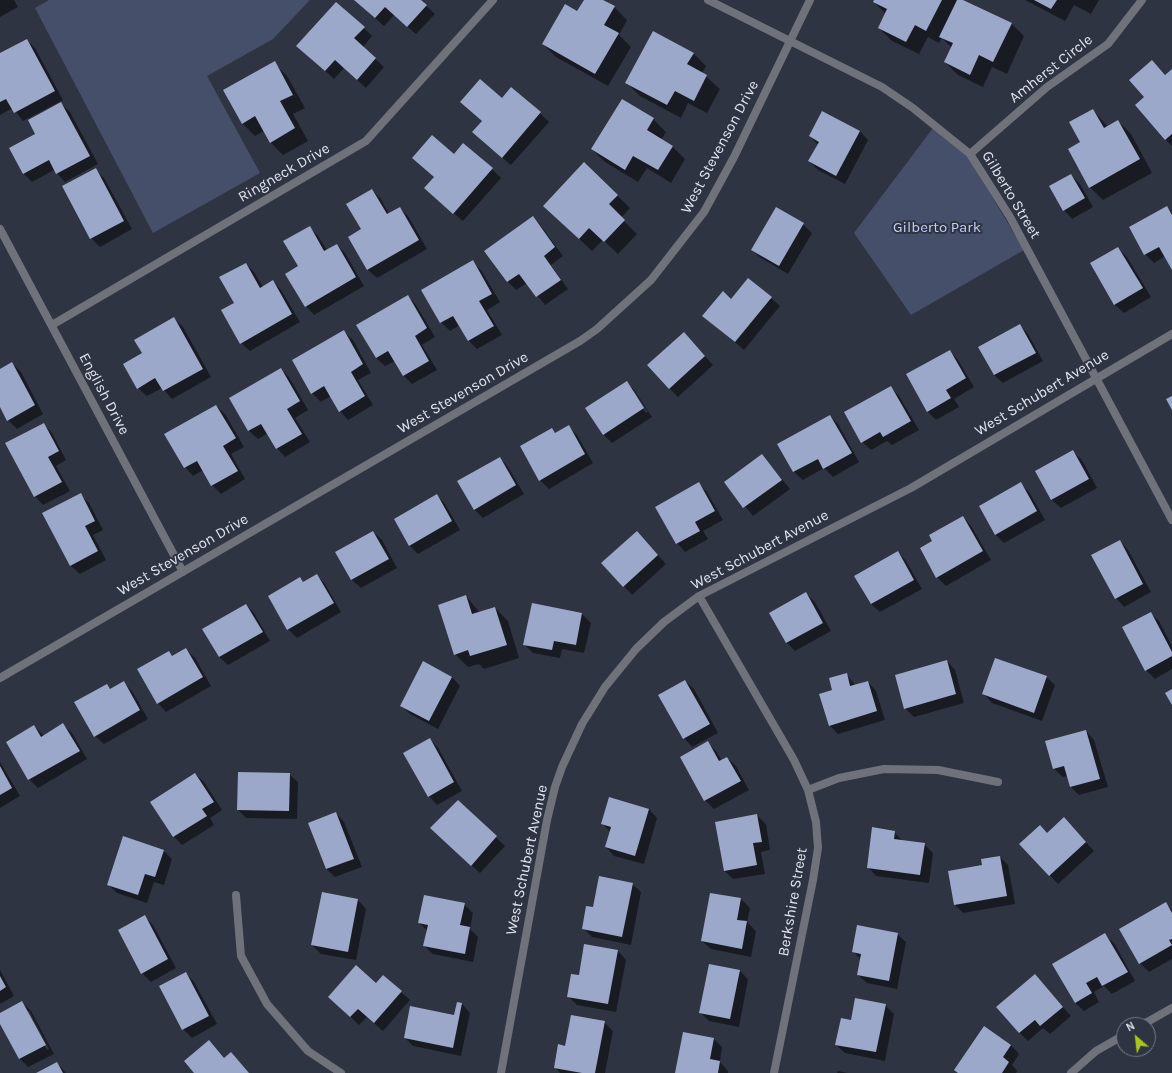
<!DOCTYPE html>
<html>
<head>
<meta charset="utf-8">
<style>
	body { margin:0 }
	#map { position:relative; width:1172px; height:1073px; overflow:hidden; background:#2f3442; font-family:Karla,sans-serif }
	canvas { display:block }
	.north { position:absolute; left:1116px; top:1017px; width:40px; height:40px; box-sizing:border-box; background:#2f3442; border:1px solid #767a87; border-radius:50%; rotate:332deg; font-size:11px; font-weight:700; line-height:16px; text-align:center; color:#e1e4ee }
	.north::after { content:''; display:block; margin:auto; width:14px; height:18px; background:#a9c71b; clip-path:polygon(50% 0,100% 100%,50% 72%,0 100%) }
</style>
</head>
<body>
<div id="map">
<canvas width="1172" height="1073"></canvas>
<div class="north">N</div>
</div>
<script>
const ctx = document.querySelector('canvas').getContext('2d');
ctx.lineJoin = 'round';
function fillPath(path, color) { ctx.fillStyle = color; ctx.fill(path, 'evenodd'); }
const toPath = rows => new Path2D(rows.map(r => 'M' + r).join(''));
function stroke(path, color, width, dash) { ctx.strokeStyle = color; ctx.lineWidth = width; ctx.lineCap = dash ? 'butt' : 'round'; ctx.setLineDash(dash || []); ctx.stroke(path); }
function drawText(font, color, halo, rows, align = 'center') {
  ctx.font = font + ' Karla,sans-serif'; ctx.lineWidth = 4; ctx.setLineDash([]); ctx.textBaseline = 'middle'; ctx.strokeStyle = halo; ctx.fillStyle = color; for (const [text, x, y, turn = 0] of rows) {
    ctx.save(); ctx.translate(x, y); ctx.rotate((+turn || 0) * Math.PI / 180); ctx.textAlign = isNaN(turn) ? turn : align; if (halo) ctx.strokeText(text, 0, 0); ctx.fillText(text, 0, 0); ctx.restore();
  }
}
fillPath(toPath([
	[49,0,310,0,273,39,207,76,260,173,153,233,35,8],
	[933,128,968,157,1024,250,911,315,854,233]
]), '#464f6a');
fillPath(toPath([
	[0,0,14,0,18,7,0,17],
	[355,0,420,0,435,14,416,34,394,15,384,26],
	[585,0,601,0,614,7,627,20,619,35,631,47,608,86,556,57,543,44,578,13],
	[875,0,961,0,1011,23,1024,36,1007,74,992,67,983,87,958,75,945,62,952,48,942,38,939,43,928,37,919,54,892,41,879,28,886,14,874,2],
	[1025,0,1099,0,1091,14,1074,5,1065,21],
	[364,28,372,36,363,47,384,67,366,88,344,68,334,79,298,46],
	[27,40,35,48,63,100,23,121,13,108,0,115,0,54],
	[693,53,706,66,702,73,720,89,707,113,688,103,681,118,640,96,627,83],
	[1152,61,1166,75,1172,70,1172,146,1165,139,1145,98],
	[274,63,287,76,305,108,293,114,308,141,283,155,270,142,264,131,255,136,242,123],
	[502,100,540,113,549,122,511,165,482,141,483,122,461,102],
	[61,104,70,112,98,164,65,182,54,170,32,182,23,173,37,135],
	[1093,110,1108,127,1118,121,1131,134,1152,173,1103,200,1090,187,1081,143],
	[653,119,666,132,661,140,672,146,685,159,671,183,647,168,638,182,605,162,592,149],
	[860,131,868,140,845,184,818,170,809,161,818,145,810,136],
	[454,156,492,169,501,178,463,221,434,197,435,178,413,158],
	[95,169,104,178,132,229,100,247,91,238],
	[1071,175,1080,184,1093,207,1072,219,1064,210],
	[372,190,381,199,389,214,400,208,408,216,427,249,377,278,368,270,349,237,362,230],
	[617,195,630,208,621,218,637,234,618,254,603,240,592,251,558,219],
	[1167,207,1172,212,1172,268,1165,256,1154,263,1145,254],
	[533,217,541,226,563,256,551,265,568,289,545,305,527,283,516,290,508,282],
	[803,224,812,233,788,274,761,258,752,250],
	[309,227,318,236,327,250,337,245,345,253,364,286,314,315,306,306],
	[1118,248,1127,257,1151,297,1124,313,1115,305,1091,264],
	[472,261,481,270,500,302,487,310,502,335,477,349,468,340,460,325,450,331,441,322],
	[246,264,254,272,263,287,273,281,281,290,300,322,250,351,241,343,235,303],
	[749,279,780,306,744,350,704,316,732,300],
	[408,296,416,305,435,337,422,345,437,370,412,384,404,376,395,361,385,366,376,358],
	[174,319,183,327,211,377,172,399,162,388,147,396,138,388],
	[1020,325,1028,334,1043,361,1003,383,994,375],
	[344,332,353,340,371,373,358,380,373,405,348,420,340,411,331,396,321,402,312,393],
	[692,342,713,365,678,397,669,388],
	[950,351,958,360,974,387,954,399,959,407,936,420,927,411],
	[12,363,21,372,43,414,17,429,8,420,0,405,0,370],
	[281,369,289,377,308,410,295,418,310,442,285,457,277,448,268,433,258,439,249,431,230,398],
	[627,382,635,391,652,417,612,443,603,434],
	[632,391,634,391,648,412,646,413],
	[890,387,899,396,919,430,892,445,887,441,871,450,862,442],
	[216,406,225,414,244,447,231,454,245,479,221,494,212,485,203,470,193,476,185,467],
	[830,416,838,424,859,462,833,477,824,468,803,480,794,472,779,445],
	[44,425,52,433,66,460,56,466,70,491,43,505,35,496],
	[568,427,577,435,593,463,549,489,540,480,552,429,556,434],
	[1073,452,1082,460,1097,488,1061,508,1052,500,1037,472],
	[762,455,790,489,753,516,726,483],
	[500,458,508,467,524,494,483,518,474,509],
	[699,484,707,492,723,520,703,531,708,539,685,552,677,543],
	[1021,484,1029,492,1045,520,1004,543,995,534],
	[80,494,89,503,103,530,93,535,106,560,80,574,71,566,44,514],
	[437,495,445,504,460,530,418,554,409,545],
	[963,517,971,526,991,560,946,586,937,577,933,541],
	[373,532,382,540,397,568,361,588,352,580,337,552],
	[645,541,666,564,632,595,603,563],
	[1120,541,1128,550,1151,592,1124,607,1116,598],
	[898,552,906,561,922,589,880,612,871,604],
	[317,575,325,584,341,612,297,638,288,629,300,578,304,583],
	[806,594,815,602,831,631,795,651,787,643,770,614],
	[466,596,480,613,495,608,508,621,519,658,484,669,479,664,468,667,455,654],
	[533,604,582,614,591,623,584,653,562,649,560,658,533,653,524,644],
	[246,605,254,613,270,641,228,665,219,657,204,629],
	[1150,613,1159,621,1172,646,1172,669,1155,679,1146,670],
	[186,649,195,658,211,686,166,712,158,703,169,652,173,657],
	[947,661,955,670,964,703,914,717,905,708],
	[846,674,856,686,868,682,876,691,885,720,838,734,830,726,834,691],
	[452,677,460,686,438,729,410,714,401,705],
	[1046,677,1055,685,1042,721,992,703,984,694],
	[685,681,694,689,718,733,692,747,684,738],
	[123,682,132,691,148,719,104,744,95,736,106,685,111,690],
	[63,725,72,733,87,759,38,788,29,779,7,742,34,726,44,736],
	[1086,731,1094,740,1108,787,1079,795,1071,787,1068,776,1063,777,1054,769],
	[430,739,438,748,462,791,437,805,429,796],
	[708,743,716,751,722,761,727,758,736,766,749,790,714,809,705,800,681,757],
	[0,762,20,796,0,808],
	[195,774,204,782,222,810,210,818,214,825,182,845,174,837],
	[289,774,298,782,297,819,246,818,238,810],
	[458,801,505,846,480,873,440,837],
	[649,809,657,818,644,864,614,856,606,847,610,832,602,823],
	[336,813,344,822,362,867,335,877,326,869],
	[757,816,766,824,770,850,761,852,765,874,733,879,725,871],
	[1072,827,1094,851,1058,884,1021,844,1047,834],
	[894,832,903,841,924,844,933,853,929,883,876,876,868,867],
	[124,838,164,851,172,859,164,885,154,882,147,903,117,893,109,885],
	[1000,857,1008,865,1015,904,963,913,955,905,983,866],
	[632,884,641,892,631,945,592,937,583,928,594,908],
	[711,894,741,899,750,908,747,922,756,931,751,957,711,949,702,941],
	[358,900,366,909,356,960,321,954,312,945],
	[1165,903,1172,910,1172,959,1149,972,1140,963,1120,929],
	[464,904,473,913,470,929,478,937,473,962,433,954,424,946,428,931,419,923],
	[145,917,153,925,176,968,151,982,142,973],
	[897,934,906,942,897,989,867,983,858,975,861,960,853,951],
	[1105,935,1114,943,1135,981,1112,994,1104,986,1094,992,1099,1002,1084,1011,1075,1003,1053,964],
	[618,951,626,960,616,1012,577,1005,568,996,580,976],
	[0,970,14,996,0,1004],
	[740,971,748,979,739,1027,709,1021,701,1013],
	[186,973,194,982,217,1024,192,1038,183,1029],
	[1035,976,1071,1016,1050,1034,1043,1028,1028,1041,1019,1032],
	[401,992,410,1000,383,1031,367,1017,359,1025,338,1005],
	[22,1002,31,1011,54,1054,28,1067,20,1059,0,1022,0,1014],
	[27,1011,29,1011,49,1049,47,1050],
	[462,1004,470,1013,461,1056,413,1046,405,1038,455,1016],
	[885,1005,894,1014,885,1061,845,1053,836,1045,852,1021],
	[604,1022,613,1031,605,1073,560,1073,555,1067],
	[714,1039,722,1047,720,1062,728,1071,728,1073,676,1073],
	[1011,1045,1019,1054,1012,1065,1017,1071,1016,1073,958,1073],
	[57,1063,66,1073,38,1073],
	[838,1071,848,1073,837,1073]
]), '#0007');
fillPath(toPath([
	[354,0,421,0,427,5,407,27,385,7,375,18],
	[584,0,603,0,615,6,604,25,619,33,595,74,542,44,565,4,577,11],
	[874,0,942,0,926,31,915,25,906,42,878,28,887,9,873,2],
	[957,0,963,0,1012,23,993,62,979,55,970,75,944,62,953,43,939,37],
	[1034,0,1057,0,1051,9],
	[336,2,365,27,354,38,376,58,357,80,335,60,325,71,296,46],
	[653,31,694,53,687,64,707,75,694,101,675,91,667,105,625,83],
	[27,39,55,91,14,113,6,99,0,102,0,53],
	[1152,60,1165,75,1172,69,1172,134,1165,140,1135,105,1144,97,1129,80],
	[275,61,293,95,280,101,295,128,270,143,255,116,242,124,223,90],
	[480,79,502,98,511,87,541,112,502,158,472,132,482,121,460,102],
	[622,99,654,118,647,130,673,146,658,170,633,156,625,170,591,149],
	[61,102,90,156,56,174,49,160,23,174,9,148,35,134,28,120],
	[1093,109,1104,128,1118,120,1140,159,1089,188,1068,149,1080,142,1069,122],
	[822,111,860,131,836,176,808,161,819,142,809,136],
	[432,135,454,154,463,143,493,168,453,214,424,188,434,177,412,158],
	[584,162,618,195,609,204,625,220,604,242,589,228,579,239,543,206],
	[96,168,124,221,90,239,62,186],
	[1071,174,1085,198,1063,211,1049,186],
	[372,189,387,214,400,207,419,240,367,270,348,237,361,229,346,204],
	[1167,206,1172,215,1172,270,1159,247,1144,255,1129,227],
	[776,207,804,223,779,266,751,250],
	[533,216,555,247,544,256,561,280,536,297,519,274,507,282,484,251],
	[310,226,324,251,337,244,356,277,305,307,285,274,298,266,283,241],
	[1118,247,1143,288,1114,305,1090,263],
	[473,260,492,294,479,301,494,326,468,341,453,316,440,323,421,290],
	[246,263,260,288,273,280,292,314,240,344,221,310,234,303,219,277],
	[748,278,772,297,735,342,702,316,723,291,731,299],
	[408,295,427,328,415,336,429,361,403,376,388,351,376,358,356,325],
	[174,317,203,369,163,391,155,378,137,389,123,364,142,353,134,340],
	[1020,324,1036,353,994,375,978,347],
	[344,330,363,364,351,372,365,396,339,412,324,386,311,394,292,360],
	[684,332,705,356,669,389,647,365],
	[950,350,966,378,946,390,951,398,927,412,906,374],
	[12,362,35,405,7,421,0,407,0,369],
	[281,368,300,401,287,409,302,434,276,449,261,424,248,431,229,398],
	[627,381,644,408,603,435,585,408],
	[891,386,911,421,883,437,880,432,861,443,844,412],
	[1172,396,1172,410,1166,399],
	[216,405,236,438,223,446,238,471,211,486,197,461,184,468,164,434],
	[830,415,852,453,823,469,818,459,793,472,777,444],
	[44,423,59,451,48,457,62,482,34,497,5,443],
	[569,425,585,454,539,481,520,446,552,428,555,433],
	[1073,450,1089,479,1051,500,1035,471],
	[762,454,782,480,743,508,724,482],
	[500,457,516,485,474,510,457,481],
	[699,482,715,511,695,522,700,531,676,544,655,507],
	[1021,482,1037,511,995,535,979,506],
	[81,493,95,521,85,526,98,551,70,566,42,513],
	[437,494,452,521,409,546,394,519],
	[963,516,983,551,936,578,920,548,932,541,929,535],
	[373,531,389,559,351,580,335,552],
	[637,531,658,555,623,587,601,563],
	[1120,540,1143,584,1115,599,1091,555],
	[898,551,914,580,871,604,854,576],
	[317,574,334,603,287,630,268,596,300,577,303,582],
	[806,592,823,623,786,643,769,613],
	[466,595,472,614,495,607,507,645,470,656,468,650,454,655,438,605],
	[532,603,582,613,576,645,554,641,552,650,523,645],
	[246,604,263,632,219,657,202,629],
	[1151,612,1172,652,1172,656,1145,671,1122,627],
	[186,648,203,677,157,704,137,669,169,651,172,656],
	[995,658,1047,676,1034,713,982,694],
	[947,660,956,694,904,709,895,675],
	[423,661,452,677,429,721,400,706],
	[847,673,850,686,868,681,877,711,829,726,819,694,832,690,829,678],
	[685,680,710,724,683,739,658,695],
	[124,681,140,710,94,737,74,702,107,684,110,689],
	[1172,689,1172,705,1165,693],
	[63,723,80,751,28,780,6,742,34,725,41,737],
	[1086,730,1100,779,1070,787,1064,766,1053,769,1045,741],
	[430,738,454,782,428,797,403,753],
	[708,741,719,761,727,757,741,781,704,801,680,757],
	[0,766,12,788,0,795],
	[238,772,290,773,289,811,237,810],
	[195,773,214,802,202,809,207,816,173,837,150,802],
	[609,797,649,809,635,856,605,847,611,827,601,824],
	[458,800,497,836,471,866,430,828],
	[336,812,354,859,326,869,308,823],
	[757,814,762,842,753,843,757,865,724,871,715,822],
	[1064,817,1086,842,1049,876,1019,844,1040,825,1047,833],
	[872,827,895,831,894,839,925,843,920,875,867,868],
	[123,836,164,850,155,877,145,874,138,895,107,885],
	[1000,856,1007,896,954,905,948,871,982,865,981,859],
	[599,876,633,883,622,937,582,929,586,906,593,907],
	[322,892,358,899,348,952,311,945],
	[710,893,741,898,737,920,747,921,742,949,701,941],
	[424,895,465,903,460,925,470,927,465,954,423,946,428,925,418,923],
	[1166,902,1172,913,1172,939,1169,940,1172,945,1139,964,1119,929],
	[145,915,168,959,141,974,118,930],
	[857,925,898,933,889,981,857,975,861,954,852,952],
	[1105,933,1128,972,1102,986,1097,977,1086,983,1092,993,1075,1003,1052,964],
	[584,944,618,950,608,1004,567,997,571,974,579,975],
	[709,964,740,970,730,1019,699,1013],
	[356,965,376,983,383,975,402,991,374,1023,358,1009,350,1017,328,997],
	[186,972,209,1016,182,1030,159,986],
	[1035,974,1063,1007,1040,1026,1035,1020,1019,1033,996,1007],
	[0,976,6,987,0,991],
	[855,998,886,1004,876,1052,835,1045,841,1018,851,1020],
	[22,1001,46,1045,19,1059,0,1024,0,1013],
	[457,1002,462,1003,453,1048,404,1038,410,1006,454,1015],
	[571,1015,605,1021,595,1073,582,1073,554,1068,558,1044,565,1046],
	[984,1026,1011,1045,1003,1057,1009,1062,1002,1073,958,1073,954,1070],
	[683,1032,714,1038,710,1059,720,1061,718,1073,675,1073],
	[209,1040,224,1058,231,1052,249,1073,194,1073,184,1061],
	[57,1062,63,1073,36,1073]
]), '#9ca8c9');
stroke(toPath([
	[708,0,882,87,913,108,970,154,1010,217,1172,520],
	[970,154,1047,87,1108,44,1142,0],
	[0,229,183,572],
	[52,325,366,141,493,0],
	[699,596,794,760,808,790,816,822,818,848,813,880,774,1073],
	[0,678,580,341,597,329,651,280,704,212,734,157,810,0],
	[808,790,839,778,884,769,938,770,998,782],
	[236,895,241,956,267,1004,308,1051,341,1073],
	[1142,1025,1172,1008],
	[501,1073,547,820,555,787,562,767,582,724,605,687,636,649,664,622,699,596,911,488,1172,334],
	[1071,1073,1096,1051,1124,1035]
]), '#6f727a', 8);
drawText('15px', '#e1e4ee', '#2f3442', [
	["Amherst Circle",1051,69,-38],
	["West Stevenson Drive",720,147,-62],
	["Ringneck Drive",284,173,-30],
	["Gilberto Street",1011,195,59],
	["West Stevenson Drive",463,393,-30],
	["West Schubert Avenue",1042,393,-31],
	["English Drive",104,394,62],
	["West Schubert Avenue",760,550,-28],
	["West Stevenson Drive",183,555,-30],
	["West Schubert Avenue",527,860,-78],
	["Berkshire Street",793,902,-80]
]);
drawText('15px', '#c0cffb', '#2f3442', [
	["Gilberto Park",937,228]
]);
</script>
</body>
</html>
